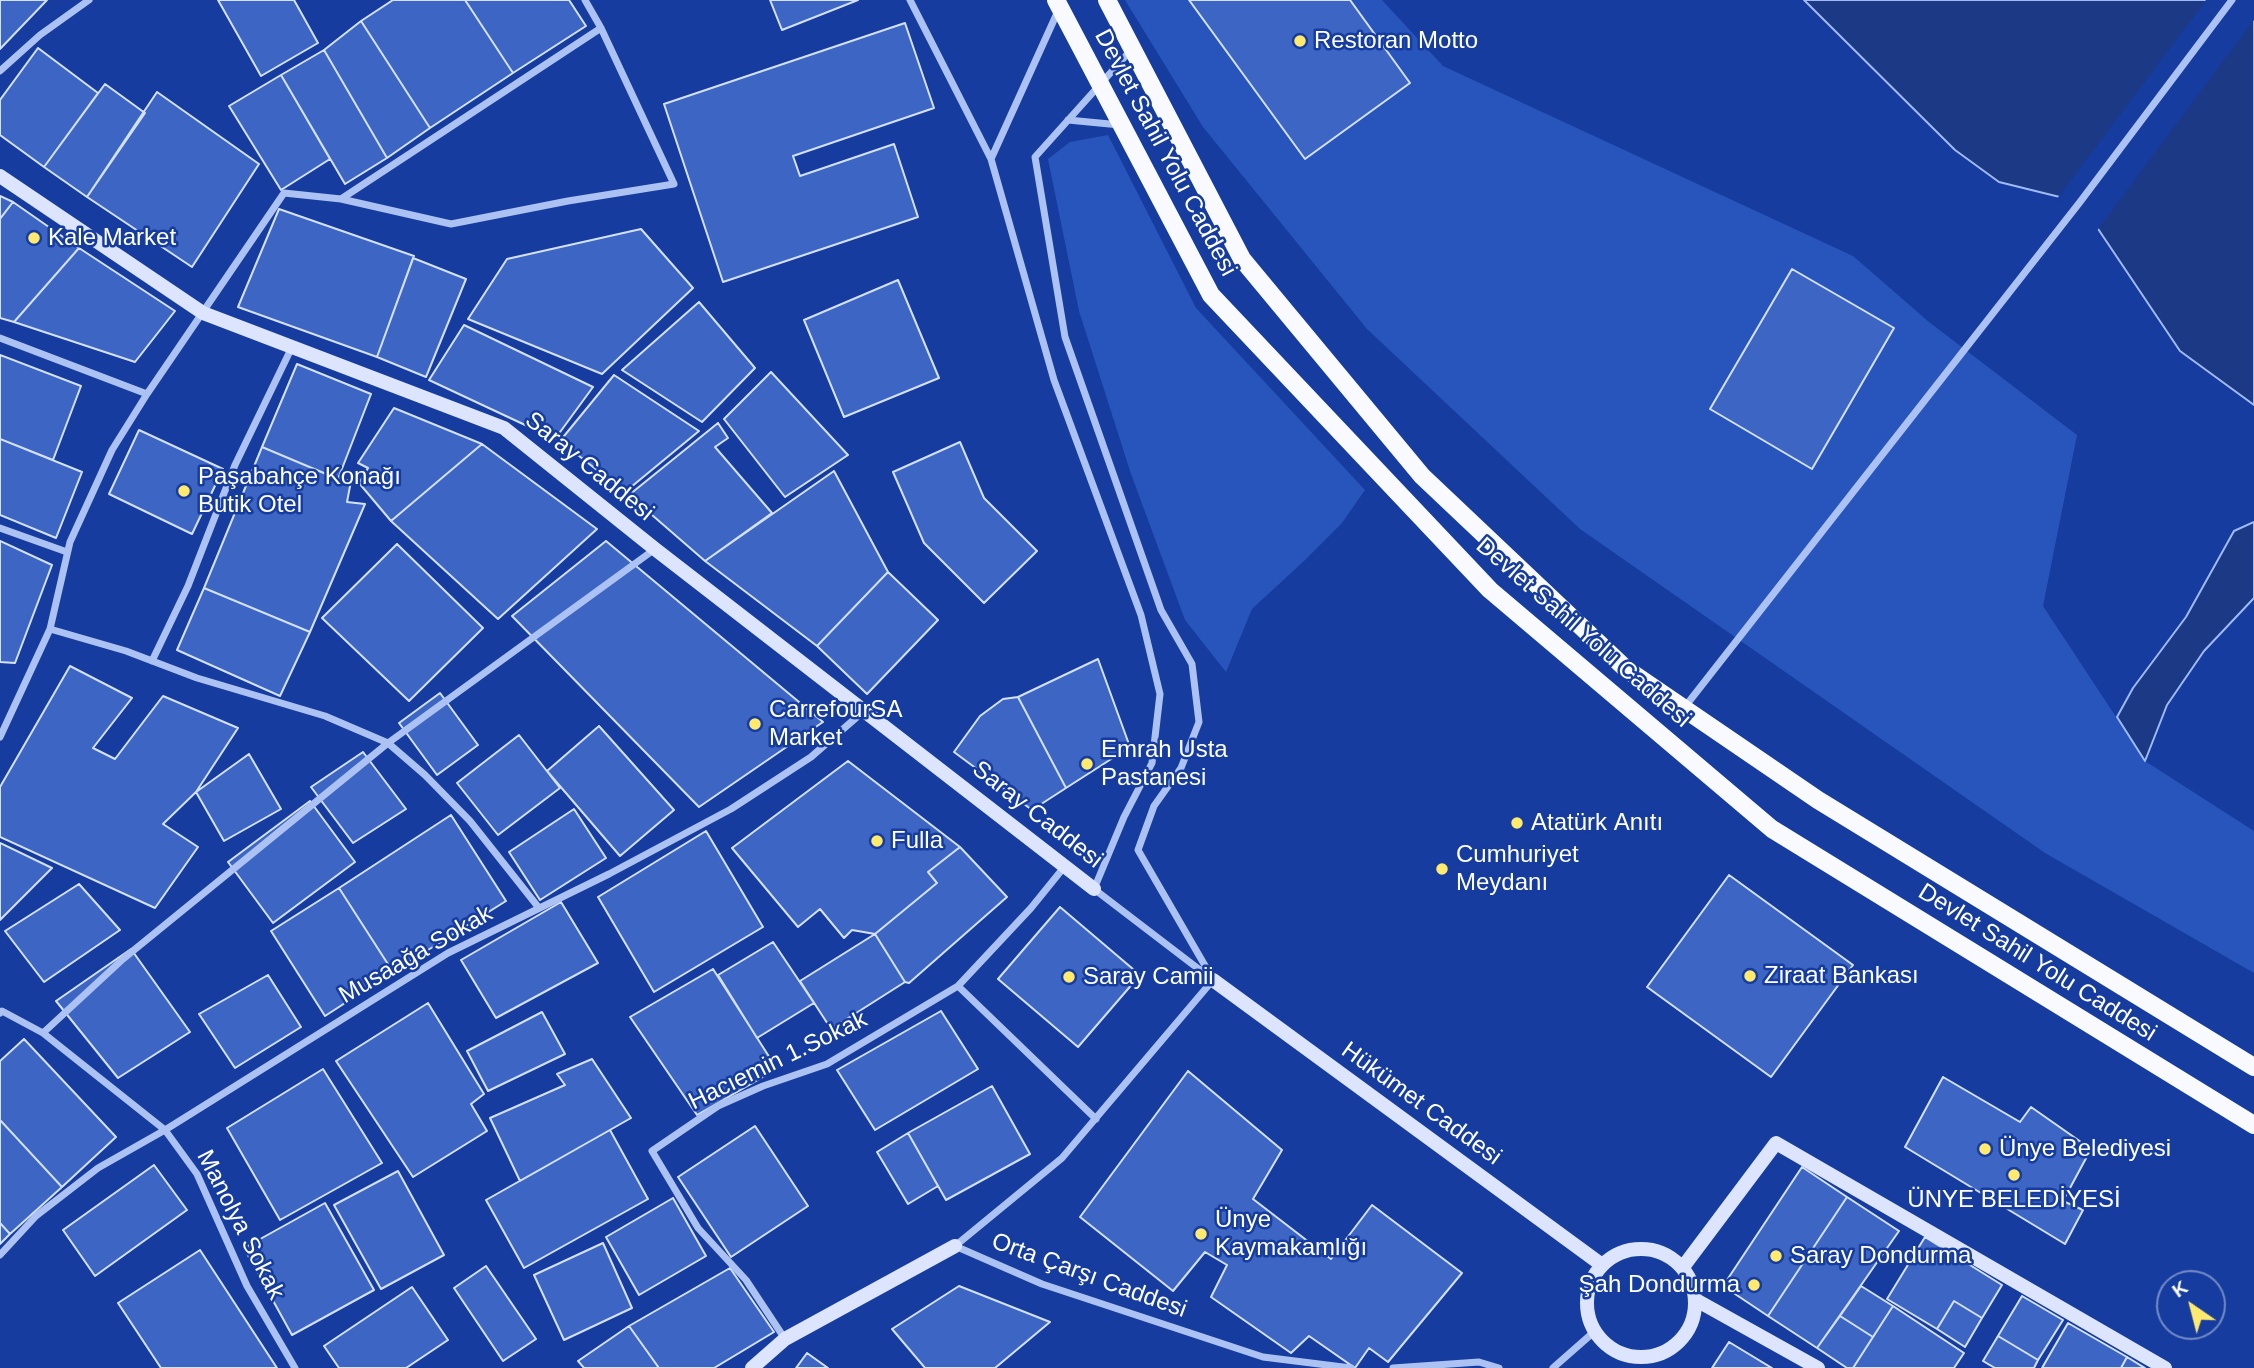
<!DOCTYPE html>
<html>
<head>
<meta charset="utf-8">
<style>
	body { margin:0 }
	#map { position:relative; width:2254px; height:1368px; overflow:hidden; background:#153c9e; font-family:Helvetica,sans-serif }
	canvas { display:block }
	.north { position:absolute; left:2156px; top:1270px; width:70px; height:70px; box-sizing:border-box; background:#153c9e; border:2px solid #738ac5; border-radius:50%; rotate:325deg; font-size:19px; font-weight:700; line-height:28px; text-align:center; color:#fff }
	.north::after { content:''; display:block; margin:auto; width:24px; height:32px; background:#ffea6e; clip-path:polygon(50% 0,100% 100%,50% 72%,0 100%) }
</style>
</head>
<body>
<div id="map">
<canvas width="2254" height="1368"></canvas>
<div class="north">K</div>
</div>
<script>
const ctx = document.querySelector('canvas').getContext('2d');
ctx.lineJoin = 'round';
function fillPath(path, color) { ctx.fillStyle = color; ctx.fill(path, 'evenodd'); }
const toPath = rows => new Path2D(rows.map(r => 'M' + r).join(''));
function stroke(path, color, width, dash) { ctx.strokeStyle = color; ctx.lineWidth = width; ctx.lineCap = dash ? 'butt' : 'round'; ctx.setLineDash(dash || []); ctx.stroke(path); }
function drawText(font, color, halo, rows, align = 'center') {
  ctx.font = font + ' Helvetica,sans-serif'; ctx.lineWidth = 5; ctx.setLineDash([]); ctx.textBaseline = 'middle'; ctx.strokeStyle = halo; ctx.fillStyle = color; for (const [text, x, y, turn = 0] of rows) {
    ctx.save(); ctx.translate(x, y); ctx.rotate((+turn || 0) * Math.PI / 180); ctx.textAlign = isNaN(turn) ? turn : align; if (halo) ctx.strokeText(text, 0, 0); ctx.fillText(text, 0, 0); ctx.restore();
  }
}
fillPath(toPath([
	[1125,0,1382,0,1443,66,1853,256,1929,322,2077,435,2043,606,2145,761,2254,831,2254,973,2045,853,1580,529,1367,329,1203,127],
	[1108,135,1196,308,1365,490,1342,523,1304,561,1252,609,1226,672,1185,620,1131,474,1079,311,1048,159,1070,142]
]), '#2855bc');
const water = toPath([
	[1804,0,2254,0,2254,405,2180,351,2080,202,1999,182,1955,150,1804,0],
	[2254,522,2254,598,2204,651,2167,705,2145,761,2117,717,2133,688,2186,617,2234,531,2254,522]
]);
fillPath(water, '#1b3984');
stroke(water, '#9fbaf6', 2);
fillPath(toPath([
	[2206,0,2254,0,2254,20,2096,232,2078,205,2056,200]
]), '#153c9e');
const building = toPath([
	[0,0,47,0,0,49,0,0],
	[218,0,294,0,318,43,261,76,218,0],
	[393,0,465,0,513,73,430,128,361,21,393,0],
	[465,0,569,0,586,26,513,73,465,0],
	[770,0,858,0,782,30,770,0],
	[1189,0,1350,0,1410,83,1305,159,1189,0],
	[361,21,430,128,387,158,324,50,361,21],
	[905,23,934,108,793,156,800,176,894,144,918,217,723,282,664,104,905,23],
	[38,48,98,93,44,167,0,135,0,100,38,48],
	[324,50,387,158,345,184,281,75,324,50],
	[281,75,330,159,281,190,229,106,281,75],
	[105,84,145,113,87,197,44,167,105,84],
	[157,92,259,164,192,267,87,197,157,92],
	[0,196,13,202,0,219,0,196],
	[13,202,79,248,14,322,0,318,0,219,13,202],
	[279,209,414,256,377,357,238,307,279,209],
	[641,229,693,288,602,374,468,319,507,259,641,229],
	[79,248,175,311,135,362,14,322,79,248],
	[413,258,466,279,426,377,377,357,413,258],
	[1792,269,1894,328,1812,469,1710,409,1792,269],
	[898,280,939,378,844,417,804,320,898,280],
	[699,302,755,368,702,422,622,370,699,302],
	[464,325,593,387,555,439,429,380,464,325],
	[0,355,81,386,53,460,0,439,0,355],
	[297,364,371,394,338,479,262,447,297,364],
	[771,372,848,455,785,497,724,419,771,372],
	[614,375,699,431,625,492,560,441,614,375],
	[394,408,482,444,391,521,359,483,368,468,358,463,394,408],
	[718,423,728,438,715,447,772,513,705,561,629,495,718,423],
	[139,430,223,469,192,534,109,494,139,430],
	[0,439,82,472,56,538,0,515,0,439],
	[960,442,984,498,1037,551,984,603,924,543,893,472,960,442],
	[482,444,597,529,498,619,391,521,482,444],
	[262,447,338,479,351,481,347,502,365,504,310,632,204,588,262,447],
	[834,471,888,572,817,646,705,561,834,471],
	[0,541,52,565,15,663,0,662,0,541],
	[606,541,823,722,699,807,512,616,606,541],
	[397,544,483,628,409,701,322,618,397,544],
	[888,572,938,620,867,694,817,646,888,572],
	[204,588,310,632,280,696,177,650,204,588],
	[1098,659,1130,747,1066,788,1018,697,1098,659],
	[70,666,132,698,93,748,115,759,163,696,238,728,196,792,163,824,198,847,155,908,0,837,0,787,70,666],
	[440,693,478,745,437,775,399,723,440,693],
	[1018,697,1066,788,1032,810,954,752,980,716,1003,699,1018,697],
	[599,726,674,810,620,856,547,771,599,726],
	[519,735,560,788,498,835,457,783,519,735],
	[363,752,406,809,353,843,311,787,363,752],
	[249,754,281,809,224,841,196,792,249,754],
	[848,761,960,847,928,872,937,883,875,934,852,930,844,938,820,909,798,927,732,848,848,761],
	[310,801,355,862,273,923,228,862,310,801],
	[574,809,606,858,540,900,509,852,574,809],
	[451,815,506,901,393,972,339,888,451,815],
	[706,831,763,927,654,992,598,897,706,831],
	[0,843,52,868,0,920,0,843],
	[960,847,1007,897,909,983,905,982,875,934,937,883,928,872,960,847],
	[1729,875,1853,965,1771,1077,1647,987,1729,875],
	[79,884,120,930,44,982,5,931,79,884],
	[339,888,393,972,325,1016,271,931,339,888],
	[561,902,598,963,496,1018,461,960,561,902],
	[1060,907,1140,975,1078,1047,998,979,1060,907],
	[875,934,905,982,831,1029,800,981,875,934],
	[773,942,814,1003,757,1038,718,975,773,942],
	[131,949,190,1032,118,1078,56,1001,131,949],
	[713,969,777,1069,697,1115,630,1017,713,969],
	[268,975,301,1027,235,1068,199,1014,268,975],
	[428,1003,484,1094,471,1104,487,1131,413,1177,336,1061,428,1003],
	[941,1011,978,1069,875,1130,837,1070,941,1011],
	[542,1012,565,1054,488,1091,467,1051,542,1012],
	[24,1039,116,1137,62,1187,0,1120,0,1061,24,1039],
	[592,1059,631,1118,520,1181,490,1118,565,1085,557,1074,592,1059],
	[323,1069,382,1163,280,1220,227,1128,323,1069],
	[1188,1071,1282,1150,1253,1199,1331,1259,1372,1205,1462,1273,1388,1362,1369,1348,1355,1368,1309,1336,1291,1353,1211,1297,1227,1265,1205,1252,1173,1291,1080,1217,1188,1071],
	[1943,1077,2020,1122,2031,1107,2091,1149,2063,1201,2083,1210,2065,1244,1905,1147,1943,1077],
	[992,1086,1030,1154,946,1200,908,1133,992,1086],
	[0,1120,62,1187,10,1234,0,1223,0,1120],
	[755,1126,808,1206,731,1257,678,1177,755,1126],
	[610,1130,648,1199,524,1268,486,1200,610,1130],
	[908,1133,938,1186,908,1204,877,1152,908,1133],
	[154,1165,187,1210,95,1276,63,1230,154,1165],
	[1802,1167,1847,1197,1768,1316,1723,1286,1802,1167],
	[398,1171,444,1255,381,1289,334,1205,398,1171],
	[1847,1197,1899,1231,1817,1348,1768,1316,1847,1197],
	[673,1198,706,1256,639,1295,606,1237,673,1198],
	[325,1203,374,1290,292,1335,244,1248,325,1203],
	[0,1223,10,1234,0,1244,0,1223],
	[1925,1237,2002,1285,1982,1318,1954,1301,1937,1329,1887,1299,1925,1237],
	[603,1243,632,1308,564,1340,534,1275,603,1243],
	[200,1250,277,1368,161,1368,118,1303,200,1250],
	[486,1266,536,1339,503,1361,454,1288,486,1266],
	[730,1268,774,1332,714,1368,659,1368,629,1326,730,1268],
	[959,1286,1050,1322,995,1368,925,1368,892,1329,959,1286],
	[1861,1286,1893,1306,1873,1337,1840,1316,1861,1286],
	[412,1287,448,1340,406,1368,339,1368,324,1346,412,1287],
	[2022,1296,2063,1320,2038,1360,1998,1336,2022,1296],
	[1954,1301,1982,1318,1965,1347,1937,1329,1954,1301],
	[1893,1306,1964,1353,1954,1368,1853,1368,1893,1306],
	[1840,1316,1873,1337,1853,1368,1847,1368,1817,1348,1840,1316],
	[2068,1323,2127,1357,2121,1368,2042,1368,2068,1323],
	[629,1326,659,1368,584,1368,578,1361,629,1326],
	[1998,1336,2038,1360,2034,1368,1995,1368,1983,1361,1998,1336],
	[1729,1342,1772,1368,1712,1368,1729,1342],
	[807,1353,828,1368,796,1368,807,1353],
	[2127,1357,2145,1368,2121,1368,2127,1357]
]);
fillPath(building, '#3d66c4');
stroke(building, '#d4e1fd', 2);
stroke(toPath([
	[910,0,991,159],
	[1058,11,991,159,1054,380,1141,615,1160,694,1152,763,1124,817,1094,889,1213,980,1062,1158,955,1246,1042,1284,1263,1357,1351,1368],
	[1131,50,1035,157,1065,337,1161,610,1192,664,1199,722,1181,768,1154,806,1138,850,1211,976],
	[0,71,40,35,89,0],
	[1068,120,1120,125],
	[341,199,451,224,568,201,674,184,601,28,585,0],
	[0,338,147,394],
	[0,528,67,552],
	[50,629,126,651,197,678,325,716,388,743,425,775,470,821,539,908],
	[152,661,188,586,235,465,292,347],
	[1684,708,2080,202,2232,0],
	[0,737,50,629,70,542,112,450,147,394,284,193,341,199,601,28],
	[1065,866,1031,908,958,986,1096,1119],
	[0,1013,2,1011,43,1033,165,1130,197,1174,247,1286,295,1368],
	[43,1033,123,959,388,743,655,549],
	[0,1255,36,1216,98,1168,165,1130,448,953,609,874,731,809,811,757,865,710],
	[785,1339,746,1280,698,1228,652,1151,718,1106,763,1086,827,1064,958,986],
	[1393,1368,1479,1362,1499,1368],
	[1553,1368,1595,1331]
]), '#acc2f3', 7);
stroke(toPath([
	[0,176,203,313,504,428,655,549,1094,889],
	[1213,980,1602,1265],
	'1587 1303a54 54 0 1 1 108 0a54 54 0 1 1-108 0Z',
	[1683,1267,1776,1143,2165,1368],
	[1696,1300,1818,1368],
	[752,1368,785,1339,955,1246]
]), '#dce5fd', 14);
stroke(toPath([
	[1056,0,1211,295,1490,590,1772,829,2254,1125],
	[1107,0,1242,259,1422,476,1626,669,1818,800,2254,1067]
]), '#f8faff', 18);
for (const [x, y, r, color] of [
	[1300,41,7,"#ffea6e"],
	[34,238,7,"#ffea6e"],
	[184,491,7,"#ffea6e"],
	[755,724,7,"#ffea6e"],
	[1087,764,7,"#ffea6e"],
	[1517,823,7,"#ffea6e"],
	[877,841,7,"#ffea6e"],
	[1442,869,7,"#ffea6e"],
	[1750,976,7,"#ffea6e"],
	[1069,977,7,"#ffea6e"],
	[1985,1149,7,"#ffea6e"],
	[2014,1175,7,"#ffea6e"],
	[1201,1234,7,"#ffea6e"],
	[1776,1256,7,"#ffea6e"],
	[1754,1285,7,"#ffea6e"]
]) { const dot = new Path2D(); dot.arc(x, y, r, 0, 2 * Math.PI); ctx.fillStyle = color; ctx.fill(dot); stroke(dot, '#153c9e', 2.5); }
drawText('24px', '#fff', '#153c9e', [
	["Restoran Motto",1314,41],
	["Kale Market",48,238],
	["Paşabahçe Konağı",198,477],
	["Butik Otel",198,505],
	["CarrefourSA",769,710],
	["Market",769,738],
	["Emrah Usta",1101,750],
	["Pastanesi",1101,778],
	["Atatürk Anıtı",1531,823],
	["Fulla",891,841],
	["Cumhuriyet",1456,855],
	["Meydanı",1456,883],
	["Ziraat Bankası",1764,976],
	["Saray Camii",1083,977],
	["Ünye Belediyesi",1999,1149],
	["ÜNYE BELEDİYESİ",2014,1200,"center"],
	["Ünye",1215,1220],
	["Kaymakamlığı",1215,1248],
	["Saray Dondurma",1790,1256],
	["Şah Dondurma",1740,1285,"right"]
], 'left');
drawText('24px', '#fff', '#153c9e', [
	["Devlet Sahil Yolu Caddesi",1165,153,62],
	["Saray Caddesi",589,467,39],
	["Devlet Sahil Yolu Caddesi",1583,633,41],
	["Saray Caddesi",1037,815,38],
	["Musaağa Sokak",416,955,-30],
	["Devlet Sahil Yolu Caddesi",2037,963,32],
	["Hacıemin 1.Sokak",778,1061,-26],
	["Hükümet Caddesi",1421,1104,36],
	["Manolya Sokak",240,1225,63],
	["Orta Çarşı Caddesi",1089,1276,20]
]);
</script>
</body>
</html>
